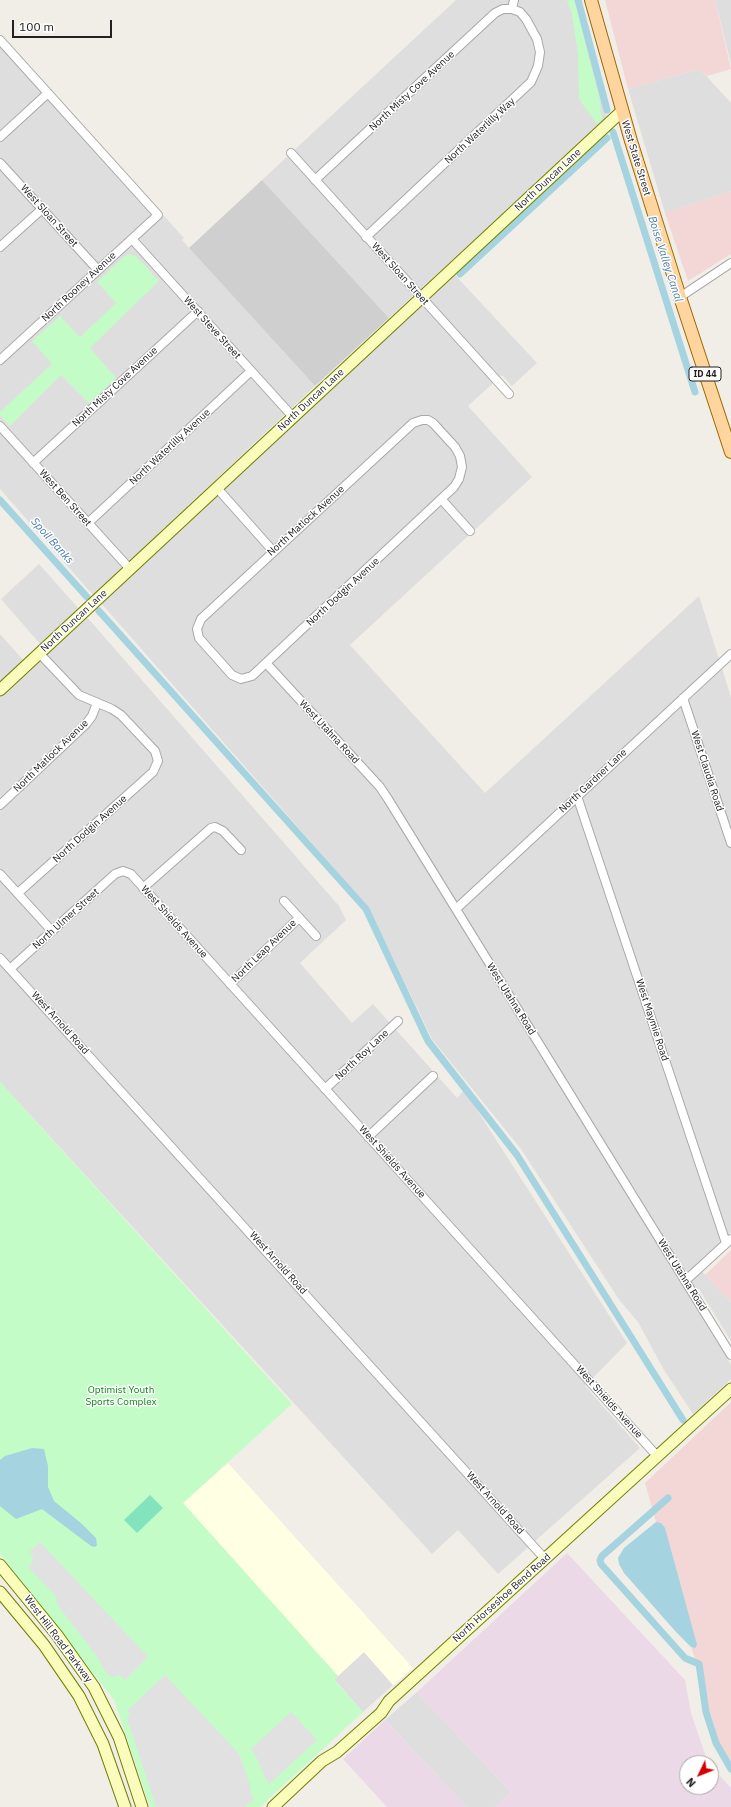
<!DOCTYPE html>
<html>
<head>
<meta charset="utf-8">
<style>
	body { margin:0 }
	#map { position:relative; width:731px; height:1807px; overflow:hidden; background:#f1eee7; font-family:"IBM Plex Sans",sans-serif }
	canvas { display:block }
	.north { position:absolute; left:679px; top:1755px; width:40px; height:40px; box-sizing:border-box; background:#fff; border:1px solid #a6a6a6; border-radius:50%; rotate:227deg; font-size:11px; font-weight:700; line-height:16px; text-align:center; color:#212121 }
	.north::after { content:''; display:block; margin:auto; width:14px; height:18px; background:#d20001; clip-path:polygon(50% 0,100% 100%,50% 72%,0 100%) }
	.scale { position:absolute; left:12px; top:20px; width:100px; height:18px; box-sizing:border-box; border:2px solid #212121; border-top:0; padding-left:5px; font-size:12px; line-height:14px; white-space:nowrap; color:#212121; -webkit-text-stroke:3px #fff; paint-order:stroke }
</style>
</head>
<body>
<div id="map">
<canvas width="731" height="1807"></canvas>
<div class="north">N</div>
<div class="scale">100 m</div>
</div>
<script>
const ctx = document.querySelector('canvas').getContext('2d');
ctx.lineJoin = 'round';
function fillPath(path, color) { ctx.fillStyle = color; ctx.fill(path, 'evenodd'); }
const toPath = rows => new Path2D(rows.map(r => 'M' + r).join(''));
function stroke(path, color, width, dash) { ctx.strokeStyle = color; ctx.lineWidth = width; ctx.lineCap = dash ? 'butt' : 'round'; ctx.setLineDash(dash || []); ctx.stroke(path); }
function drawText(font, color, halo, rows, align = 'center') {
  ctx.font = font + ' "IBM Plex Sans",sans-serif'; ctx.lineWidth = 3; ctx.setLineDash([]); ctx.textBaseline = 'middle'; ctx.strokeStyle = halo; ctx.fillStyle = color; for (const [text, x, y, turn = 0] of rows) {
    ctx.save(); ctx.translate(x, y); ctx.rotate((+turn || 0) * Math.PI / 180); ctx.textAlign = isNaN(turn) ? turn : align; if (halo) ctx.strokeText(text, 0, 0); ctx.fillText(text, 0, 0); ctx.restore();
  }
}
fillPath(toPath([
	[456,0,574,0,607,117,389,318,262,180],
	[715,0,731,0,731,64],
	[0,36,184,238,182,240,189,248,315,386,93,595,0,489],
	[700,69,731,103,731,191,665,213,628,89],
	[455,275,537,363,512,386,502,375,468,406,532,477,350,645,485,793,699,596,731,697,731,1232,696,1265,731,1302,731,1341,699,1289,684,1288,731,1365,731,1379,693,1414,664,1370,638,1322,620,1301,521,1149,432,1039,369,908,101,603],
	[39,564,79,609,41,645,1,599],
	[86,616,339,906,346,920,300,963,352,1023,373,1004,457,1098,464,1090,627,1343,585,1386,640,1448,498,1574,458,1530,432,1554,0,1082,0,697],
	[0,634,24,661,0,684],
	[364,1652,393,1685,363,1712,334,1679],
	[417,1692,511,1792,495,1807,467,1807,385,1720]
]), '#dfdede');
fillPath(toPath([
	[605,0,715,0,731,69,707,76,700,69,628,89],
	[731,191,731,254,688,281,665,213],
	[731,1250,731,1302,705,1275],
	[731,1402,731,1772,725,1766,645,1483]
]), '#f2d7d6');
fillPath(toPath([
	[567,1553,685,1680,691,1713,708,1763,687,1763,687,1787,711,1787,711,1766,731,1788,731,1807,495,1807,511,1792,417,1692],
	[385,1720,467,1807,387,1807,343,1759]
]), '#ebd9e7');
fillPath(toPath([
	[228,1463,413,1668,393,1685,364,1652,338,1676,183,1503]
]), '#ffffe3');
fillPath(toPath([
	[262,180,389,318,315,386,189,248]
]), '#cfcfcf');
fillPath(toPath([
	[567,0,574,0,599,96,602,119,597,124,579,99,578,54,572,14],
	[131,254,133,256,135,255,159,281,90,348,116,378,89,403,61,375,10,426,0,415,0,412,52,364,32,341,60,316,80,337,116,303,97,282,126,255],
	[0,1082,292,1404,183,1503,338,1676,334,1680,363,1712,260,1807,150,1807,114,1700,0,1554]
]), '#c4fcc8');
fillPath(toPath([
	[150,1495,163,1508,137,1533,124,1520]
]), '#83e3bd');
fillPath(toPath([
	[40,1542,148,1657,125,1680,120,1675,112,1677,107,1674,95,1654,57,1604,56,1596,28,1567,32,1563,33,1556,29,1552],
	[165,1675,239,1754,250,1785,251,1795,255,1798,245,1807,156,1807,127,1718,130,1714,127,1711],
	[291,1712,317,1740,269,1784,266,1780,255,1754,251,1749]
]), '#e1e1e1');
fillPath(toPath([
	[32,1448,44,1449,48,1466,48,1487,54,1501,82,1524,96,1538,97,1545,95,1547,91,1546,42,1509,16,1519,0,1506,0,1460,5,1456],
	[656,1522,661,1523,665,1528,696,1641,697,1645,695,1648,691,1647,676,1632,624,1573,619,1564,618,1558,624,1548]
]), '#a6d3e0');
stroke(toPath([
	[578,0,607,110],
	[613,132,695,392],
	[460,274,607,138],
	[0,500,87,597],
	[99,611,366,909,428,1041,517,1155,683,1420],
	[668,1498,602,1556,600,1560,601,1564,685,1658,699,1664,706,1712,716,1743,731,1769]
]), '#a6d3e0', 7);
const street = toPath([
	[512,9,514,0],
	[0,40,158,215,0,360],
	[0,137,48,93],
	[291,153,509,394],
	[0,163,98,270],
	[315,180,495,13,503,9,512,9,520,12,526,19,537,39,540,52,538,66,531,82,366,237],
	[132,239,293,417],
	[0,247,42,209],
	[680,297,731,263],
	[422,420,428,420,433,423,455,447,460,456,462,467,459,479,454,487,252,676,241,679,232,675,199,638,197,629,201,619,413,423,422,420],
	[0,426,130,569],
	[33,463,198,311],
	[217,488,273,551],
	[442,500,470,531],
	[88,523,251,371],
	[266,663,380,787,388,799,731,1355],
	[683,698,731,843],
	[577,796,726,1243],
	[0,805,86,724,92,716,97,703],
	[0,874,52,931],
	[143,888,211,828,215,827,223,831,241,850],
	[18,893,153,772,158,761,155,751,121,715,112,709,79,695,39,653],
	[284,901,316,936],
	[456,909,731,654],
	[0,958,545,1559],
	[10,969,115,874,123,871,131,874,658,1457],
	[230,984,299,918],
	[325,1089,398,1021],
	[368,1137,433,1076],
	[685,1281,731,1239]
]);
const secondary = toPath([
	[0,690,622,111],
	[0,1565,57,1635,94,1687,119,1737,142,1807],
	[0,1592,44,1645,79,1696,103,1744,125,1807],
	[273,1807,322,1761,337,1752,381,1713,389,1701,731,1389]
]);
const primary = toPath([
	[591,0,631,141,680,297,731,452]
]);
stroke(street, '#a8a8a8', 10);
stroke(secondary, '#727f01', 13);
stroke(primary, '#9e6900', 14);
stroke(street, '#fff', 8);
stroke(secondary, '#f9fcbb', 11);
stroke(primary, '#ffd59f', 12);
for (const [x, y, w] of [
	[705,374,32]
]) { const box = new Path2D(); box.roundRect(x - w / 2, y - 7, w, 14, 3); ctx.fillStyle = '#fff'; ctx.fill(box); stroke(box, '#212121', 1); }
drawText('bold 9px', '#212121', null, [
	["ID 44",705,374]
]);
drawText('10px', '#212121', '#fff', [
	["North Misty Cove Avenue",412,91,-43],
	["North Waterlilly Way",480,131,-43],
	["West State Street",636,158,73],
	["North Duncan Lane",548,180,-43],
	["West Sloan Street",49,216,48],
	["West Sloan Street",400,274,48],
	["North Rooney Avenue",79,287,-43],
	["West Steve Street",212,328,48],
	["North Misty Cove Avenue",115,387,-43],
	["North Duncan Lane",311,400,-43],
	["North Waterlilly Avenue",170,447,-43],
	["West Ben Street",65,498,48],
	["North Matlock Avenue",306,521,-42],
	["North Dodgin Avenue",343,592,-43],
	["North Duncan Lane",74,621,-43],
	["West Utahna Road",329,732,47],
	["North Matlock Avenue",51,756,-44],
	["West Claudia Road",707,771,72],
	["North Gardner Lane",593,781,-43],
	["North Dodgin Avenue",90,829,-42],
	["North Ulmer Street",66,919,-42],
	["West Shields Avenue",174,922,48],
	["North Leap Avenue",264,951,-44],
	["West Utahna Road",511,999,58],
	["West Maymie Road",652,1020,72],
	["West Arnold Road",60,1023,48],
	["North Roy Lane",362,1055,-43],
	["West Shields Avenue",392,1162,48],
	["West Arnold Road",278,1263,48],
	["West Utahna Road",682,1275,58],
	["West Shields Avenue",609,1402,48],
	["West Arnold Road",495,1503,48],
	["North Horseshoe Bend Road",502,1598,-42],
	["West Hill Road Parkway",58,1639,53]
]);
drawText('10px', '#078612', '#fff', [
	["Optimist Youth",121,1390],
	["Sports Complex",121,1402]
]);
drawText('italic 11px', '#457aad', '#fff', [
	["Boise Valley Canal",665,259,72],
	["Spoil Banks",52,541,48]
]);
</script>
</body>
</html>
